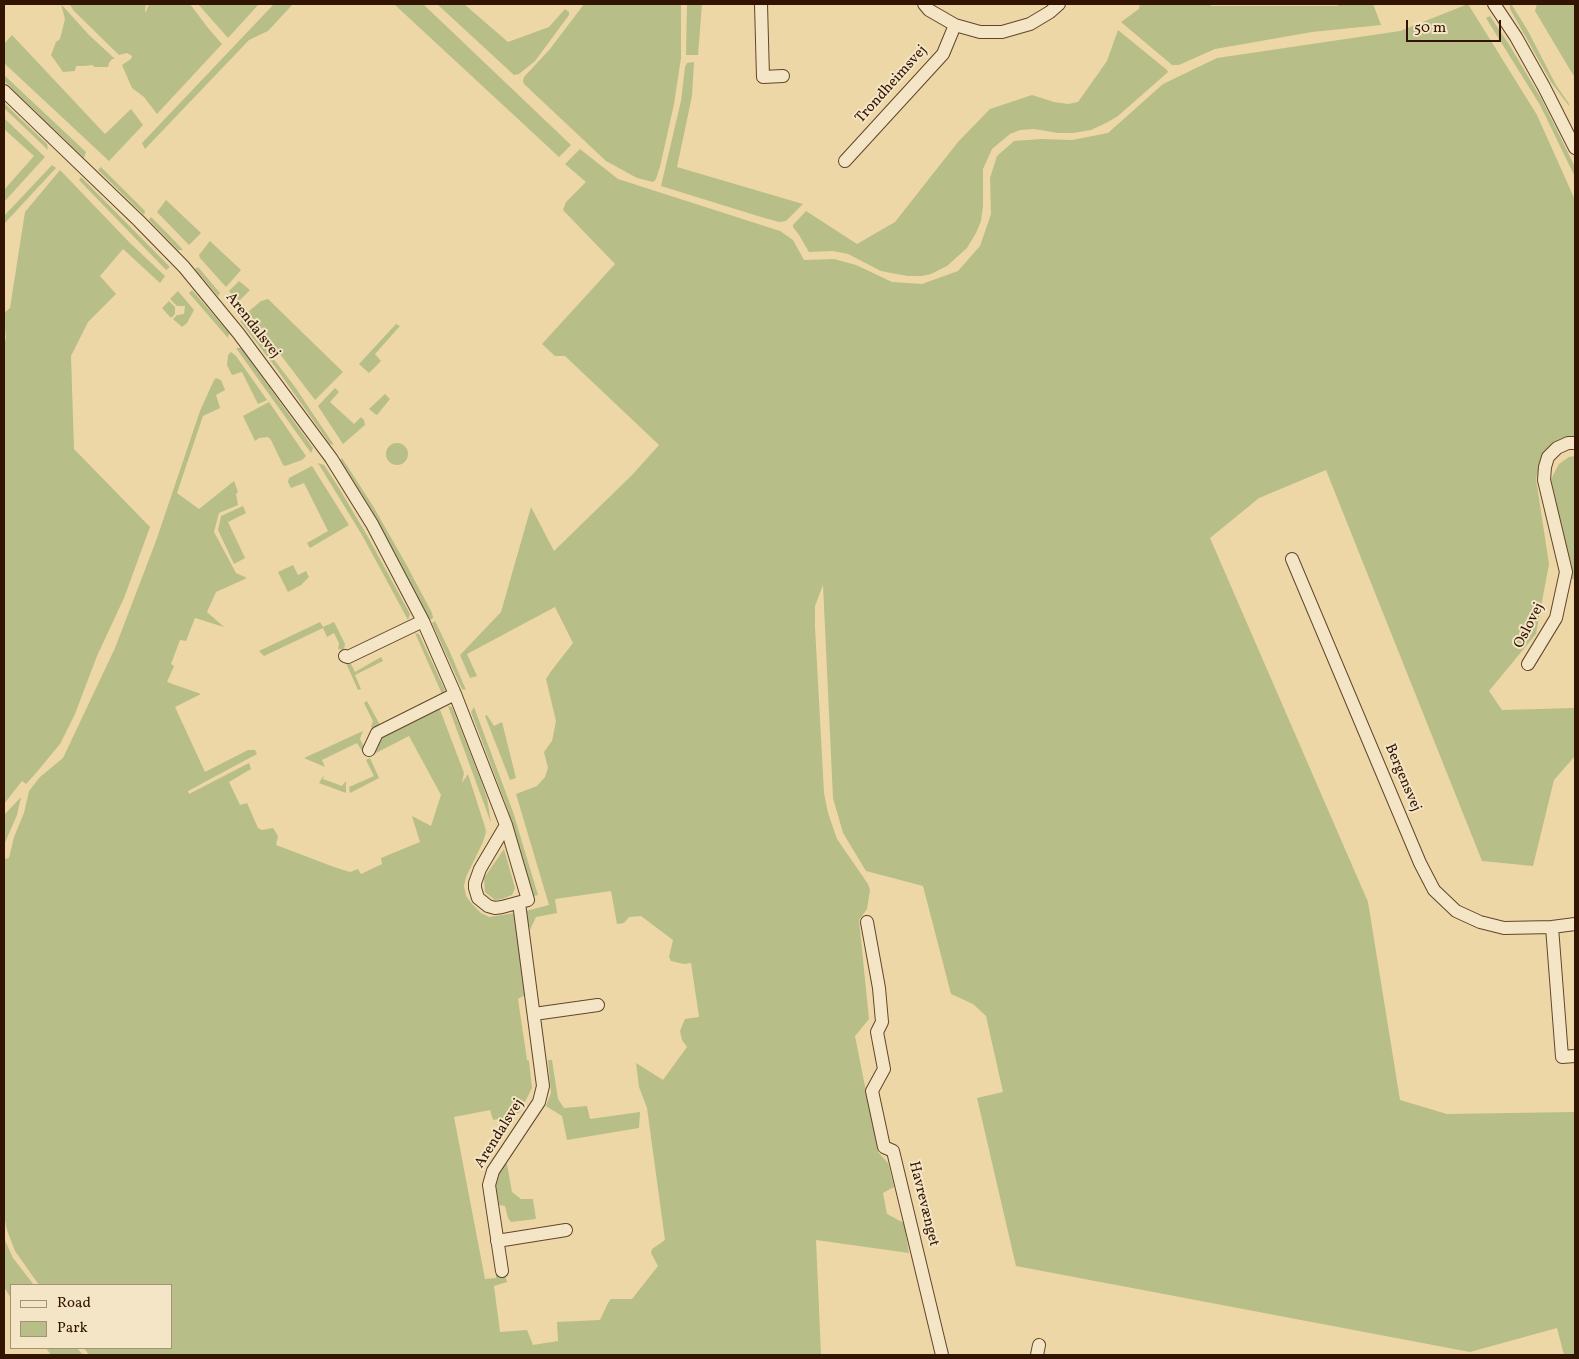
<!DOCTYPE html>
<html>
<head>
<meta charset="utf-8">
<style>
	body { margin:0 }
	#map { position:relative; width:1579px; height:1359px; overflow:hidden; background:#edd7a6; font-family:Vollkorn,serif }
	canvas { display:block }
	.frame { position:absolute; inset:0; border:5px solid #331402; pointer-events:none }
	.legend { position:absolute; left:10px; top:1284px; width:162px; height:65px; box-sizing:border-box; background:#f3e5c5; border:1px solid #a69177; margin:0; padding:6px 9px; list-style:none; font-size:15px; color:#331402 }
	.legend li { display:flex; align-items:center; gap:10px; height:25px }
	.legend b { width:25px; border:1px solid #a69177 }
	.scale { position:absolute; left:1406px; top:20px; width:95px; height:22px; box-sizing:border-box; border:2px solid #331402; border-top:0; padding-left:6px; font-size:15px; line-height:18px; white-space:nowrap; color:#331402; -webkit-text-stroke:4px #f3e5c5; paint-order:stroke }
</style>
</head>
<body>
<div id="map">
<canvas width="1579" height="1359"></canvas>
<div class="frame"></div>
<ul class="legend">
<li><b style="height:6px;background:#f3e5c5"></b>Road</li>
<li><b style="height:14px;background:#b8be87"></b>Park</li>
</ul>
<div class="scale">50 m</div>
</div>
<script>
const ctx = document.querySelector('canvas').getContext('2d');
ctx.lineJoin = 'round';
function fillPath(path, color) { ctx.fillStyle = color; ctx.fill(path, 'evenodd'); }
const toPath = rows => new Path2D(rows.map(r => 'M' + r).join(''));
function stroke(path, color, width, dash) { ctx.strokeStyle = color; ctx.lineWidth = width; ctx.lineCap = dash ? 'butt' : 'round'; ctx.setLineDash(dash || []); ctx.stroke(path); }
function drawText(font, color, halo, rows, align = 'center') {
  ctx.font = font + ' Vollkorn,serif'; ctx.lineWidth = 4; ctx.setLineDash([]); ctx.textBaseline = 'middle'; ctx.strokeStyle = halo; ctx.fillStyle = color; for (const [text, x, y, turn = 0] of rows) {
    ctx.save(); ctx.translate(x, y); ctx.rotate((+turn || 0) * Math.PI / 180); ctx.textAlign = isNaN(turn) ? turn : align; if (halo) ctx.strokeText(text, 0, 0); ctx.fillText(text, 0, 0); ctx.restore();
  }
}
fillPath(toPath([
	[61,4,89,35,115,59,112,59,109,63,108,67,94,67,93,65,83,66,76,66,75,71,63,72,51,55,56,42,60,39,65,19],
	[71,4,146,4,145,11,146,12,149,4,190,4,208,28,222,44,157,114,144,97,132,88,122,65,131,59,132,56,127,53,119,55,74,11,70,5],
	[198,4,259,4,228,38],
	[274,4,293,4,268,31,249,40,145,149,142,143],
	[394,4,423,4,571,145,559,157],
	[437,4,464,4,508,42,549,27,565,9,569,12,569,15,535,61,519,74,514,75],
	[584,4,681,4,681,58,674,104,660,167,656,179,653,182,637,178,606,161,524,84,523,81,524,77,550,49],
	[687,4,702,4,698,55,686,55],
	[1140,4,1210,4,1211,6,1338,6,1338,4,1373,4,1381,25,1312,32,1215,49,1179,65,1172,65,1121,22,1139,9],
	[1468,4,1537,115,1575,200,1575,438,1562,439,1543,453,1536,479,1549,564,1536,634,1489,691,1502,710,1574,708,1575,713,1575,756,1554,780,1533,866,1482,861,1326,470,1259,498,1210,538,1368,902,1400,1100,1447,1114,1575,1112,1575,1355,1564,1355,1557,1328,1470,1352,1016,1266,977,1098,1003,1092,986,1016,973,1004,951,994,923,886,866,871,843,833,833,798,823,585,815,606,815,627,824,793,828,813,837,839,868,884,870,890,867,909,859,920,869,1019,855,1036,878,1152,888,1163,894,1187,883,1193,887,1214,904,1223,909,1253,816,1240,821,1355,89,1355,84,1348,171,1348,171,1285,39,1285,15,1251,7,1230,4,1215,4,859,9,858,14,837,24,813,29,791,40,777,63,758,115,648,156,541,200,411,214,380,216,378,221,380,225,390,216,395,220,408,203,416,177,493,199,509,234,481,238,492,236,494,238,505,219,513,214,532,236,573,247,578,216,592,207,612,224,627,195,618,186,641,180,640,171,664,174,666,167,682,201,694,175,707,205,772,248,750,255,750,257,754,188,791,189,794,249,763,251,769,229,782,240,805,247,803,258,828,262,830,273,828,278,836,276,845,334,867,350,872,358,869,361,874,382,864,381,858,420,842,412,816,431,826,441,795,409,736,374,754,380,738,439,707,464,773,462,783,468,774,485,827,486,832,483,842,466,877,464,886,466,896,472,904,481,913,489,917,515,913,525,995,518,999,527,1060,529,1061,532,1088,520,1112,510,1117,493,1120,490,1110,454,1117,485,1279,496,1278,496,1272,504,1271,507,1282,494,1286,500,1332,527,1330,533,1345,558,1341,557,1322,600,1320,608,1303,611,1299,632,1299,658,1266,651,1253,652,1249,665,1240,647,1108,639,1087,636,1063,663,1080,687,1047,682,1040,680,1031,685,1019,699,1017,691,963,684,964,671,961,669,957,673,940,641,916,629,917,624,923,617,924,611,891,555,899,557,913,536,917,530,930,526,911,549,905,516,794,537,786,545,777,548,768,544,752,552,741,556,721,546,679,552,670,573,643,555,607,467,654,477,676,470,678,460,655,501,612,531,507,554,551,632,475,659,445,565,356,555,356,542,344,615,264,563,210,566,202,586,182,565,164,580,149,618,179,780,231,793,240,804,260,834,259,856,265,892,282,922,284,958,271,980,246,991,214,990,178,997,156,1014,141,1041,139,1072,140,1108,133,1163,84,1217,58,1400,31],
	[1537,4,1575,4,1574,17,1575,19,1575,78,1535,11],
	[1510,5,1512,5,1528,31,1556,85,1569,104,1569,106,1551,82,1510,9],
	[1490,16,1510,46,1542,100,1575,167,1575,177,1540,105,1486,18],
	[1118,30,1167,70,1168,72,1118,116,1108,122,1091,130,1073,133,1058,133,1034,129,1020,130,1010,134,992,149,983,169,983,206,981,221,976,233,967,248,947,266,931,274,922,276,908,276,891,273,881,271,848,254,833,251,809,252,799,235,793,227,793,225,806,211,857,244,895,222,958,142,990,109,1032,95,1054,102,1068,104,1078,102,1107,61],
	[12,35,105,134,131,109,143,125,109,161,4,63,4,44],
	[694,62,692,96,677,167,803,204,786,221,779,222,761,217,661,186,681,101,685,67,687,63],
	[4,75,86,152,84,158,4,81],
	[4,103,47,144,48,150,4,108],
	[4,118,45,157,4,202,4,190,34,156,4,129],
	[52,165,56,168,4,224,4,216],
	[101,167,145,211,144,215,98,170],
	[60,170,129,242,165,276,160,283,123,249,100,276,116,294,88,322,71,356,74,449,150,527,124,598,97,656,75,714,60,744,36,773,26,784,22,781,4,804,4,345,6,338,4,313,10,308,25,212],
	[81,177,170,267,166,270,79,180],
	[166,200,201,233,189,245,157,212],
	[151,217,169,235,183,250,178,250,149,220],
	[210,241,241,270,226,287,200,258,199,255],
	[198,267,220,293,218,296,195,269],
	[239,281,250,290,238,302,229,291],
	[192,290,229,333,228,338,189,293],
	[178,291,194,310,187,323,182,327,173,319,177,315,184,314,185,306,177,306,170,299],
	[268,299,343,372,315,400,248,312,261,301],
	[169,301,175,307,175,314,171,318,162,308],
	[243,319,295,387,334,445,330,444,276,368,240,321],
	[396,324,400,326,375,354,381,361,369,373,359,364],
	[236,348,241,348,313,448,311,453],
	[231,352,236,356,267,400,258,404,242,372,232,375,227,365,228,355],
	[335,388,339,392,330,402,354,424,361,417,364,420,365,425,343,444,318,406],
	[385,394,390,399,377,415,375,414,369,409],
	[269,402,306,456,302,460,285,466,283,465,271,440,268,437,259,438,255,441,243,416],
	'386 454a11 11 0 1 1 22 0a11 11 0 1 1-22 0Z',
	[1575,456,1575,579,1572,579,1551,479,1559,464,1569,457],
	[342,458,373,506,406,564,432,613,433,618,430,620,370,508,340,460],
	[318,463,324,465,339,488,368,537,410,614,408,620,362,535],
	[312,466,349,525,310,548,307,543,328,531,304,483,291,488,288,482,289,478],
	[243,506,246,513,228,522,245,558,234,564,218,530,221,516],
	[293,565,298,575,306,571,309,577,301,585,288,592,278,572],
	[435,621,449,650,466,690,462,689,432,623],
	[320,622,323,627,334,622,345,644,344,650,338,649,339,643,334,633,327,637,323,628,264,656,259,651],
	[415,633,419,634,443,686,445,690,442,694],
	[381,657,383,661,355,675,361,689,358,690,346,663,351,664,355,672],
	[367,701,380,725,375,728,371,727,373,721,364,703],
	[448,706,452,707,480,778,487,798,491,823],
	[474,707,513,812,538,895,534,896,508,810,471,712],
	[487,715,494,726,502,722,516,778,510,780,485,716],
	[363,731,360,739,365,749,362,751,357,743,322,760,325,767,304,758],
	[370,758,379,778,350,793,349,787,374,776,366,760],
	[324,775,323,779,342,786,346,781,346,793,319,783],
	[21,797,17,815,4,845,4,815],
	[504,849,515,888,512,895,502,899,495,900,485,892,484,878],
	[548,1060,552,1060,558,1099,564,1108,587,1106,590,1119,640,1112,639,1128,567,1140,562,1116,546,1106,551,1093],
	[503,1164,507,1164,512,1192,521,1199,533,1199,536,1219,511,1222,508,1218,505,1206,499,1205,495,1180],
	[4,1238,13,1258,34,1285,11,1285,11,1298,4,1287],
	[46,1348,77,1348,83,1355,51,1355]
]), '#b8be87');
const minor = toPath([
	[761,4,763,77,783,76],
	[924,4,929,10,955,25,980,32,1002,32,1030,24,1050,12,1059,4],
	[1494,4,1516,37,1544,87,1575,148],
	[4,91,139,221,184,267,239,334,331,458,372,524,423,621,455,694,506,825,528,900,502,907,495,908,488,906,478,898,475,888,475,883,480,869,506,825],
	[845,161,943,54,955,25],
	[1292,559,1420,863,1434,890,1456,911,1480,922,1504,928,1552,927,1575,924],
	[345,656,348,657,423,621],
	[1528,664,1556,618,1566,572,1544,480,1545,467,1548,457,1557,448,1568,443,1575,443],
	[369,750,377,733,455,694],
	[867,922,879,988,882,1022,877,1032,884,1069,872,1091,884,1147,893,1151,942,1355],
	[1552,927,1562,1057,1575,1056],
	[534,1014,598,1005],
	[497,1241,566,1230],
	[502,1271,489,1185,493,1171,539,1102,543,1086,519,903],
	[1037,1355,1039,1345]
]);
stroke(minor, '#62452b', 14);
stroke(minor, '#f3e5c5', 12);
drawText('15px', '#331402', '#f3e5c5', [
	["Trondheimsvej",892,85,-48],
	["Arendalsvej",252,326,52],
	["Oslovej",1530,626,-63],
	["Bergensvej",1402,778,67],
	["Arendalsvej",500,1134,-58],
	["Havrevænget",923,1204,76]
]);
</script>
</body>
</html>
